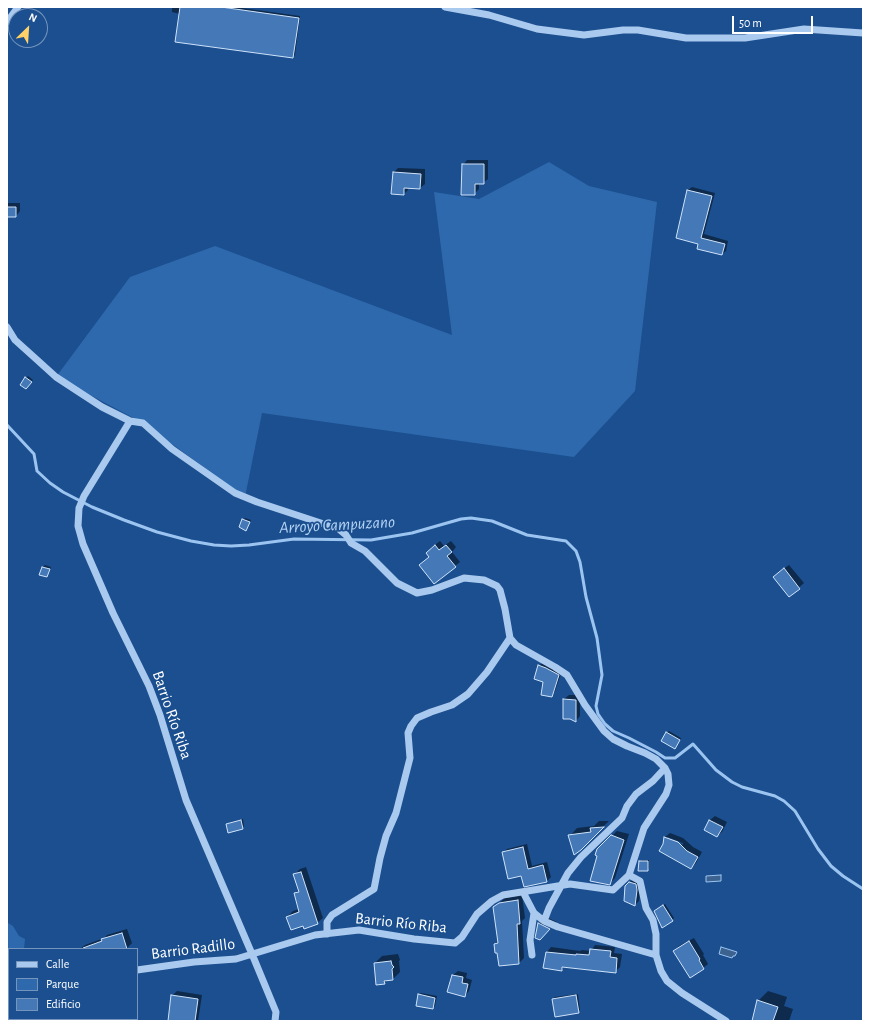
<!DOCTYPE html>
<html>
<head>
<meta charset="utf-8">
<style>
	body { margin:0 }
	#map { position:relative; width:870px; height:1028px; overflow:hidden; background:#1b4f8f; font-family:"Alegreya Sans",sans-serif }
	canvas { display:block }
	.frame { position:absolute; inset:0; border:8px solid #fff; pointer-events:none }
	.legend { position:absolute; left:8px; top:948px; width:130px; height:72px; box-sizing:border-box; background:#1b4f8f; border:1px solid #7695bc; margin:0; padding:5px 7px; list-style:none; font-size:12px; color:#fff }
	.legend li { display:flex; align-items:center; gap:8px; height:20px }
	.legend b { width:20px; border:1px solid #7695bc }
	.north { position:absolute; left:8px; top:8px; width:40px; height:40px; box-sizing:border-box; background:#1b4f8f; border:1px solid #7695bc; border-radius:50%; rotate:25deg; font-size:11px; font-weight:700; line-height:16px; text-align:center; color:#fff }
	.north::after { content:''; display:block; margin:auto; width:14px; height:18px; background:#ffd166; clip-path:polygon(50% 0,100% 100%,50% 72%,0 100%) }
	.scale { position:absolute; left:732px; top:16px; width:81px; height:18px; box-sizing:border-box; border:2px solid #fff; border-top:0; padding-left:5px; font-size:12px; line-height:14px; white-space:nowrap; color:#fff; -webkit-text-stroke:3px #1b4f8f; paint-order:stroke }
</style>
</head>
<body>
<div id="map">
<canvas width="870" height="1028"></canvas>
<div class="frame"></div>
<ul class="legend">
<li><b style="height:5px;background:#a9c9ee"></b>Calle</li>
<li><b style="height:11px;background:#2e69ad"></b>Parque</li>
<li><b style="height:11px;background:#4478b7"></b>Edificio</li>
</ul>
<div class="north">N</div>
<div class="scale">50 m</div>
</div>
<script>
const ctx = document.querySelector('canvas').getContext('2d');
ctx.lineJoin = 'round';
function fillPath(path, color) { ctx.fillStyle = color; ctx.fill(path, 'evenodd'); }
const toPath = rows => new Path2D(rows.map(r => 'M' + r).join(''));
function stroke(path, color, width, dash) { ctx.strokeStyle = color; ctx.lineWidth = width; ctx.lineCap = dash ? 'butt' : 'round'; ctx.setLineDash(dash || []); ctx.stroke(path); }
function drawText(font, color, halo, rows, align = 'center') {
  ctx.font = font + ' "Alegreya Sans",sans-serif'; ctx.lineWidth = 3.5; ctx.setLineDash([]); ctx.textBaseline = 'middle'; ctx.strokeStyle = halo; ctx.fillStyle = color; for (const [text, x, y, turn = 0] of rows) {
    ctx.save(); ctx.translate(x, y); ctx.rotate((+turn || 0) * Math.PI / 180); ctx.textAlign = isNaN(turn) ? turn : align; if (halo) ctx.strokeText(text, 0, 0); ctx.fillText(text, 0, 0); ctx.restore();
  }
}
fillPath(toPath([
	[549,162,589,186,657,202,635,391,574,457,262,413,245,497,143,423,56,377,130,277,215,246,452,335,434,192,479,199],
	[8,923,13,926,19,936,25,939,24,949,9,949,9,976,7,975,7,927]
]), '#2e69ad');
const water = toPath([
	[721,875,721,881,706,882,706,876,721,875],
	[721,947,737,952,735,956,733,956,732,958,719,954,721,947]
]);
fillPath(water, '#3c6290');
stroke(water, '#9cc4f0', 1);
fillPath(toPath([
	[172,7,235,7,300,16,295,55,293,57,180,14,172,12],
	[467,160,488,160,488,179,483,183,479,183,479,189,474,194,463,165],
	[398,168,425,169,425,184,420,188,408,187,408,190,404,194,394,172],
	[692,187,715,193,704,234,728,241,726,251,722,254,699,244,688,190],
	[7,203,20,203,20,211,16,216,7,216],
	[28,376,33,380,28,386,26,378],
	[245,518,251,520,246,529,243,520],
	[440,541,444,546,451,541,456,547,452,552,460,562,434,583,430,557,431,548],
	[45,565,51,567,47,576,43,567],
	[789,565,804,583,789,596,779,572],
	[543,662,562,671,555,691,551,696,544,681,539,666],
	[569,695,580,695,580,716,576,721,564,699],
	[669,731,681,738,675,748,667,733],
	[715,816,727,822,722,832,717,836,705,830,710,820],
	[243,819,244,826,242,828,227,825,229,823],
	[599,821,609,821,580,849,570,836,577,828,594,826],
	[617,831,629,834,615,878,610,883,599,855,598,849],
	[670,833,683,838,693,847,702,852,696,863,691,868,664,845,665,837],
	[667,837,683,843,683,845,667,839],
	[527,844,532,866,547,862,551,877,547,881,522,875,503,853,507,849],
	[642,860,649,860,649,868,647,870,640,862],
	[306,867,323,918,317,923,304,925,287,917,293,911,299,909,295,894,299,890,295,874,300,869],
	[634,878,641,885,639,901,635,905,626,886],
	[522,895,525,918,522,921,524,958,519,963,495,944,498,941,494,908,505,898],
	[665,904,674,918,672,920,657,909],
	[546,917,557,922,551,928,543,924,543,926,537,937,539,924],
	[127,929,132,943,127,948,123,949,80,949,85,945,104,938,107,935],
	[694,938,704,954,703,955,708,964,703,968,675,951,679,946],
	[595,945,615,947,614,953,622,954,620,967,615,972,565,966,562,970,544,968,547,952,551,947,580,951,582,950,591,951],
	[398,954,400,960,399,961,400,972,393,979,388,980,384,983,375,963,382,956],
	[458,971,467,973,466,978,472,980,469,991,465,996,453,975],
	[177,991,202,995,198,1021,169,1021,172,996],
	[768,991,787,997,784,1006,793,1009,789,1021,753,1021,758,1001],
	[421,993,437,996,435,1006,433,1008,419,995],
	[578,994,580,1010,578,1012,553,999,555,997],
	[73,1019,84,1019,78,1021,74,1021]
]), '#0007');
stroke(toPath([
	[7,425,34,454,37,471,50,483,63,492,92,507,124,520,157,532,191,541,214,545,231,546,249,545,294,539,371,540,412,533,461,519,471,518,492,521,527,535,566,541,576,551,580,562,586,597,597,638,602,675,596,706,598,714,605,724,613,731,629,738,656,752,665,758,675,758,693,744,716,770,732,782,742,787,775,796,784,801,795,811,818,849,831,866,843,876,863,889]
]), '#9cc4f0', 3);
const building = toPath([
	[180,7,221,7,299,18,293,58,175,42,180,7],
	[462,164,484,164,484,184,475,184,475,195,461,195,462,164],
	[393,172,421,174,420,189,404,188,404,195,391,194,393,172],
	[687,190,712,196,701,238,725,244,722,255,697,249,698,244,676,238,687,190],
	[7,207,16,207,16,217,7,217,7,207],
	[25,377,32,382,26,389,20,385,25,377],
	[242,519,250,522,246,531,239,527,242,519],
	[435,545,439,550,446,545,452,552,447,556,456,567,434,584,419,565,429,557,426,553,435,545],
	[42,567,50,569,47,577,39,575,42,567],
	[784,568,800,589,789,597,773,577,784,568],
	[538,665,546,668,559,675,552,697,541,695,543,682,534,679,538,665],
	[563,699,576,700,576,722,570,719,563,719,563,699],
	[666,732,680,740,675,749,661,741,666,732],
	[241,820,243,829,228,833,226,824,241,820],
	[709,820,723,827,717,837,704,830,709,820],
	[604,827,581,850,574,855,568,835,591,832,590,828,604,827],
	[611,835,624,840,610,885,590,881,597,856,595,855,597,849,611,835],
	[664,837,678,842,687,851,698,857,691,869,659,851,663,844,664,837],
	[523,847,528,869,543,865,547,882,524,887,521,876,508,879,502,852,523,847],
	[639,861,648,861,648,871,638,871,639,861],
	[301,872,318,924,304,929,303,926,291,930,286,917,299,912,294,893,299,892,293,874,301,872],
	[629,882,636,884,637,890,635,906,624,901,625,886,629,882],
	[518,900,520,924,517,924,519,964,499,966,497,953,495,953,494,944,498,943,493,907,499,903,518,900],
	[663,905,673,921,662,928,654,911,663,905],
	[538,923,550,929,540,940,535,938,538,923],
	[122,933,127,949,84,949,83,948,102,941,101,939,122,933],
	[689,941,700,959,699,960,704,969,690,978,673,951,689,941],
	[590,949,611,951,610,957,617,958,616,973,562,967,562,971,543,968,546,952,576,955,576,954,589,955,590,949],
	[391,961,392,965,394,967,392,969,393,980,384,981,385,984,376,985,374,963,391,961],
	[452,975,463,977,462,983,468,984,465,997,447,992,452,975],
	[418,994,435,998,433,1009,416,1006,418,994],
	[171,995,198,999,195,1021,168,1021,171,995],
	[576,995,579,1013,555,1017,552,999,576,995],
	[757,1000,778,1007,773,1021,752,1021,757,1000]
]);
fillPath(building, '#4478b7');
stroke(building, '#cfe3fa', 1);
stroke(toPath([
	[445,7,489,15,537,29,584,35,623,30,638,30,686,38,745,38,804,29,863,33],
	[7,22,18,7],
	[7,327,15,340,35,358,56,377,82,394,102,407,130,421,143,423,172,449,235,493,257,502,339,529,346,535,351,543,365,551,397,583,417,593,432,590,464,578,484,580,497,586,500,590,505,609,510,638,516,645,555,667,567,675,585,705,604,731,613,739,627,746,645,753,656,759,665,768,668,774,669,785,666,794,644,828,629,875,613,890,570,884,503,895,492,901,477,914,462,937,455,943,414,939,359,930,315,935,236,959,194,962,137,970],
	[130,421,84,496,79,508,78,526,83,544,113,613,149,686,160,715,186,800,252,954,276,1012,275,1021],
	[629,875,640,881,646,908,653,920,656,934,656,955,661,971,667,981,682,993,726,1021],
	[523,892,534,913,544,921,558,927,656,955],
	[544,921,549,908,568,873,581,857,622,818,627,806,636,794,653,781,665,768],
	[327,934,327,922,332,915,374,889,380,858,386,836,396,813,410,758,408,733,411,726,417,718,431,712,452,705,468,694,487,672,510,638],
	[532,955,530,940,534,913],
	[7,994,9,995]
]), '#a9c9ee', 7);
drawText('16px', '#fff', '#1b4f8f', [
	["Barrio Río Riba",172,715,71],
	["Barrio Río Riba",401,923,6],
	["Barrio Radillo",193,949,-7]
]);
drawText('italic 17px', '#b5d3f5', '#1b4f8f', [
	["Arroyo Campuzano",337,525,-3]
]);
</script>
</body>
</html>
